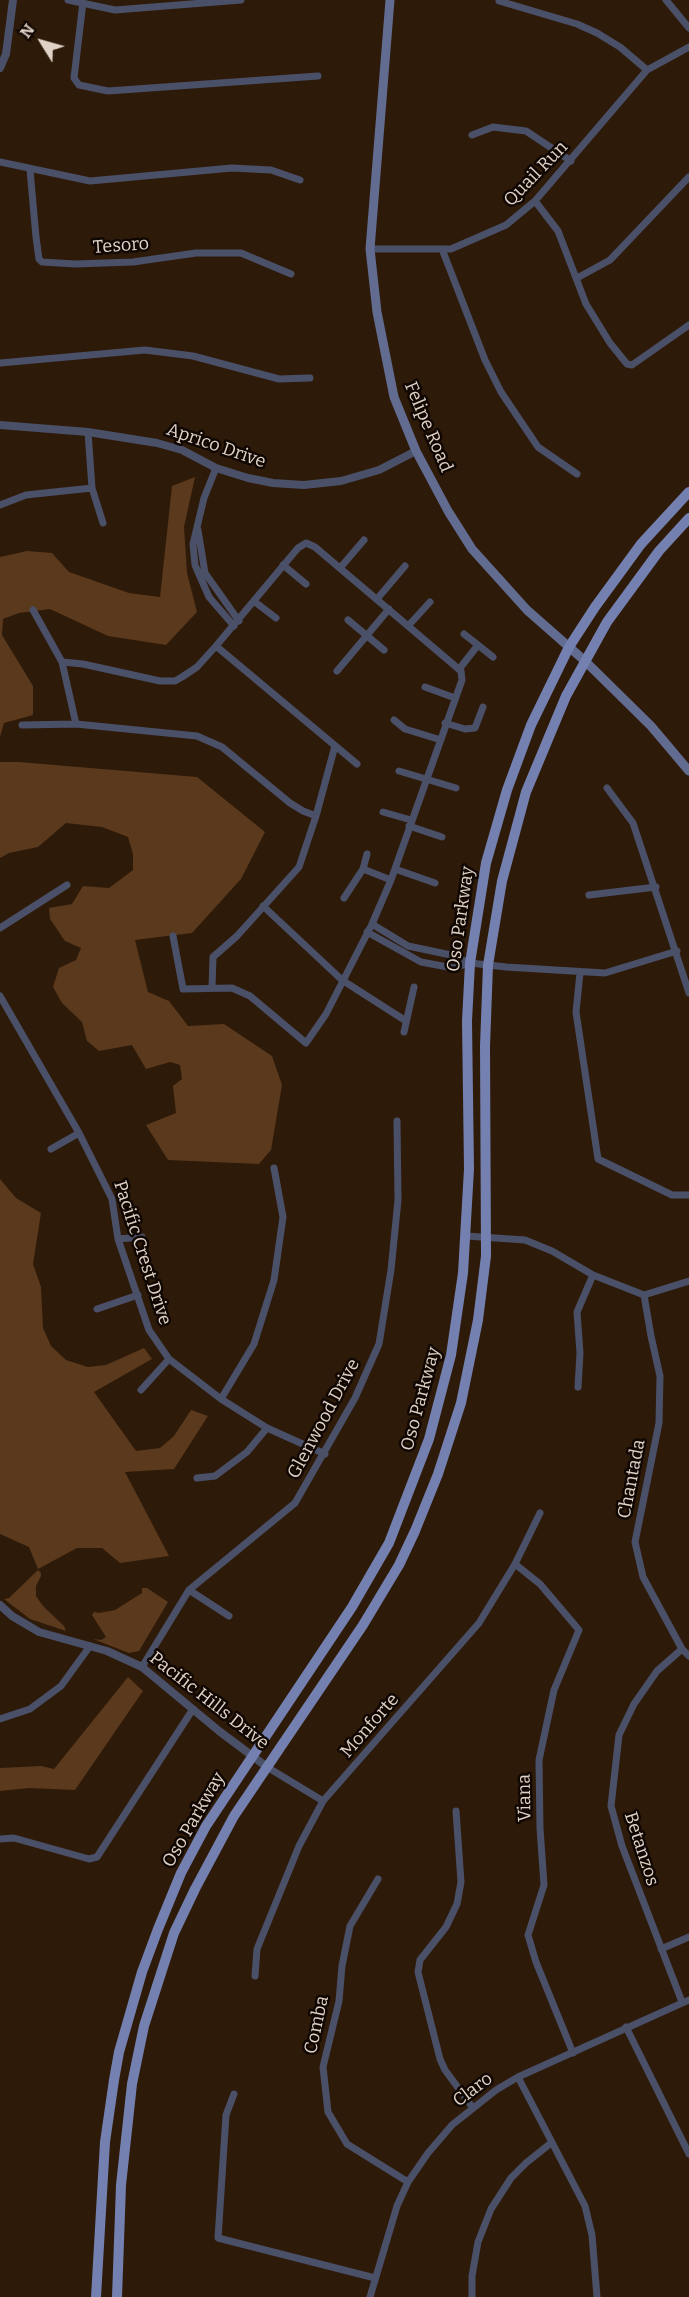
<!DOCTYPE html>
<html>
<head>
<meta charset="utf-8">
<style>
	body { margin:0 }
	#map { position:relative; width:689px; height:2297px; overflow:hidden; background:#2e1a09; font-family:Bitter,serif }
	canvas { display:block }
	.north { position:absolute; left:12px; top:12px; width:60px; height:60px; -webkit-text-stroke:4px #100703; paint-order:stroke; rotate:307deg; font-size:16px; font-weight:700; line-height:24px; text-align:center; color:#e0d2c7 }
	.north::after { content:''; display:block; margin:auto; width:21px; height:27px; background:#e0d2c7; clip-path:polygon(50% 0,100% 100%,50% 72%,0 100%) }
</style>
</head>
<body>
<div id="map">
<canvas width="689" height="2297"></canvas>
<div class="north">N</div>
</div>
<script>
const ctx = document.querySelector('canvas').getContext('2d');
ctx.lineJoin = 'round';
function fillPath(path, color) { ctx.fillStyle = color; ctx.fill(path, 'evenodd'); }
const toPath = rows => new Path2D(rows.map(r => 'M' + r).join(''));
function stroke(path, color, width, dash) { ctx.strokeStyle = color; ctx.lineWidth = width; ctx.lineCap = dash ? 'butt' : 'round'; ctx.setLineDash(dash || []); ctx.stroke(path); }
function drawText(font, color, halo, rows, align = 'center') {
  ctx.font = font + ' Bitter,serif'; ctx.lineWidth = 5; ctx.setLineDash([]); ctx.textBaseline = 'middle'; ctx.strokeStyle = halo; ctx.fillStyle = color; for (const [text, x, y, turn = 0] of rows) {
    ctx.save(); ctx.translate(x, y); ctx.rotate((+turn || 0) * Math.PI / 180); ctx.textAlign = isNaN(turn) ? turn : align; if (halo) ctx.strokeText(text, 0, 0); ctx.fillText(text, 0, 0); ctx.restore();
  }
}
fillPath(toPath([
	[195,477,184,527,187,573,197,612,166,645,108,636,50,609,19,613,3,619,2,635,33,686,33,715,4,723,0,737,0,557,27,551,52,553,69,572,129,593,160,597,172,486],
	[0,762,19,762,197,777,265,832,241,879,192,933,135,940,148,992,169,1001,188,1026,224,1024,272,1056,282,1085,271,1150,259,1164,168,1160,146,1125,176,1113,173,1086,182,1079,180,1065,170,1062,146,1069,132,1045,99,1051,87,1041,82,1022,62,1003,53,987,59,968,76,960,81,948,65,941,50,919,49,908,72,904,83,886,109,888,133,870,133,854,128,837,102,827,66,823,38,847,9,853,0,858],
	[0,1179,16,1198,41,1213,33,1264,41,1287,43,1328,51,1346,66,1360,88,1367,106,1365,144,1348,152,1359,94,1392,136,1451,160,1448,174,1436,191,1410,208,1416,174,1469,125,1472,169,1556,120,1563,102,1548,77,1548,38,1569,29,1547,0,1534],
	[38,1570,41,1573,41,1576,36,1586,36,1596,43,1606,64,1626,66,1631,30,1619,4,1599,9,1598],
	[142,1588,147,1588,168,1602,139,1651,129,1653,93,1639,101,1640,106,1637,92,1615,94,1612,99,1613,115,1610,142,1593],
	[128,1677,143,1691,75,1790,29,1788,0,1791,0,1768,41,1766,54,1769]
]), '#5a391c');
stroke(toPath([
	[68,0,115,10,241,0],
	[666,0,689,28],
	[499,1,577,24,597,33,620,47,647,70],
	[83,2,74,78,79,85,108,91,318,76],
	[472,135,493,127,526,131,571,161],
	[0,162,90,181,232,168,271,170,300,180],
	[30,170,36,237,39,259,42,262,75,264,133,262,196,253,241,253,291,274],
	[535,201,558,231,586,304,610,343,627,364,632,365,689,325],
	[370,249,451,249,506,225,535,201,647,70,689,47],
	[442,249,485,360,501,392,538,447,577,474],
	[577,278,610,260,689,177],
	[0,363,145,350,193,356,279,379,310,378],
	[88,432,92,488,103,523],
	[216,468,204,498,193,544,195,565,209,597,234,626],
	[0,505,26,495,92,488],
	[198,530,205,573,239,621],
	[283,565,306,584],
	[340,568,364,540],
	[377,599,405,566],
	[255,602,276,618],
	[33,610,62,662,76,724],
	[348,620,384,650],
	[409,625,430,602],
	[478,645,493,657],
	[216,646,357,764],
	[62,662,83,664,160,681,175,681,182,677,197,667,216,646,298,548,306,543,315,547,461,671,462,680,391,880,372,924,326,1014,306,1043,250,996,232,988,183,989,173,936],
	[460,668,478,645,464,634],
	[337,671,389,609],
	[425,687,455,698],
	[394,720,405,729,441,740],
	[445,723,465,729,475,728,483,707],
	[22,725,76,724,197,736,222,747,290,803,303,811,316,816],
	[399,771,456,788],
	[607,788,633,823,689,993],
	[383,812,411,820],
	[409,826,442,837],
	[363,869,367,854],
	[395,869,435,883],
	[589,895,656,887],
	[344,898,363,869,391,880],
	[263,906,342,980,406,1021],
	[372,924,408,946,451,955,470,963,506,967,605,973,677,951],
	[0,928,67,885],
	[367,932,421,962,453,968,470,963],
	[580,973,576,1012,598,1159,672,1195,689,1195],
	[212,988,213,957,237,936,299,867,316,816,335,746],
	[0,996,79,1133,112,1199,118,1239,149,1330,169,1359,221,1399,267,1428,325,1454],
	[404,1032,414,987],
	[51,1149,79,1133],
	[466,1236,525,1240,552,1251,593,1275,644,1295,689,1281],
	[118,1239,142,1237],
	[644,1295,651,1336,660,1376,659,1423,635,1542,643,1577,682,1649,689,1656],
	[97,1309,138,1295],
	[578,1387,580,1353,577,1312,593,1275],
	[141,1390,169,1359],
	[221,1399,254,1344,274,1280,283,1217,274,1168],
	[197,1478,215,1476,247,1452,267,1428],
	[515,1564,540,1584,579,1630,554,1690,539,1760,540,1828,544,1885,528,1935,536,1962,573,2053],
	[189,1590,229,1616],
	[142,1667,189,1590,295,1503,355,1398,379,1344,391,1270,398,1200,397,1121],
	[0,1719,30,1709,61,1686,90,1646],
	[267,1767,323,1801],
	[456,1811,461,1882,457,1904,446,1927,420,1960,418,1972,440,2059,445,2070,473,2108],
	[0,1839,14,1838,89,1859,97,1857,193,1709],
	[378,1879,350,1926,342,1966,339,2001,323,2067,328,2112,347,2144,408,2182],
	[661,1949,689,1937],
	[255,1976,257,1949,299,1846,323,1801,479,1623,515,1564,540,1513],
	[682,2002,622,1846,611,1806,619,1735,634,1704,657,1671,682,1649],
	[626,2027,689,2154],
	[518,2077,585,2206,592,2235,597,2297],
	[234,2094,226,2115,218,2238,375,2278],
	[370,2297,397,2206,408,2182,428,2153,452,2125,496,2090,518,2077,689,2000],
	[472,2297,472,2276,478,2242,491,2209,511,2178,526,2163,551,2143]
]), '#4a5068', 7);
stroke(toPath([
	[0,68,6,54,13,0],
	[0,425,88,432,157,443,182,450,216,468,248,478,273,483,304,485,341,481,379,470,416,451],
	[0,1605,12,1616,39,1632,107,1651,142,1667,219,1731,267,1767]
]), '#4a5068', 8);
stroke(toPath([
	[390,0,370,249,377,312,394,397,416,451,448,511,472,549,527,610,585,661,651,726,689,771]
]), '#626b90', 9);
stroke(toPath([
	[96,2297,105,2142,114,2080,119,2052,142,1972,158,1929,181,1873,206,1826,352,1607,389,1543,429,1439,451,1355,463,1273,469,1169,467,1021,470,963,486,863,507,790,531,725,569,647,595,607,641,544,689,492],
	[117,2297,121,2185,132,2084,144,2026,174,1933,195,1889,234,1816,363,1625,399,1565,415,1531,438,1474,461,1403,478,1320,486,1256,485,1046,488,965,502,881,526,792,566,696,607,622,659,551,689,518]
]), '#7480b0', 10);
drawText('18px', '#e0d2c7', '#100703', [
	["Quail Run",536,174,-46],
	["Tesoro",121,246,-4],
	["Felipe Road",428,427,67],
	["Aprico Drive",216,446,19],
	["Oso Parkway",461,919,-82],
	["Pacific Crest Drive",142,1253,72],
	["Oso Parkway",421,1399,-75],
	["Glenwood Drive",324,1419,-62],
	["Chantada",632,1479,-79],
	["Pacific Hills Drive",209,1701,38],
	["Monforte",370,1726,-49],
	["Viana",525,1798,-91],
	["Oso Parkway",194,1820,-60],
	["Betanzos",641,1849,72],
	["Comba",317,2025,-78],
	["Claro",473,2090,-37]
]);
</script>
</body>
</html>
